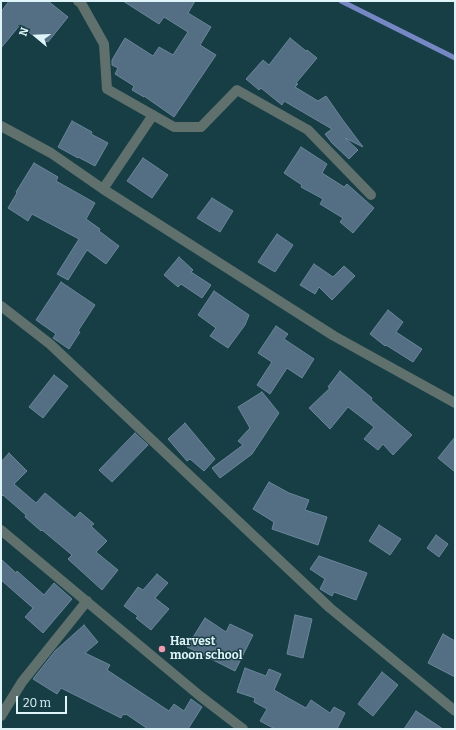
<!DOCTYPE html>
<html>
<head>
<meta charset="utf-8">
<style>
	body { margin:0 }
	#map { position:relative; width:456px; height:730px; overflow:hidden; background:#173e45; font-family:Bitter,serif }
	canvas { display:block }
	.frame { position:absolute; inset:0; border:2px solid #dff4f8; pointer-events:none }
	.north { position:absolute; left:16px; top:16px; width:40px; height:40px; -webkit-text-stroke:3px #173e45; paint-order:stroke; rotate:289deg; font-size:11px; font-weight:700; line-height:16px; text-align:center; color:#dff4f8 }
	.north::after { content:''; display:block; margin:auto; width:14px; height:18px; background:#dff4f8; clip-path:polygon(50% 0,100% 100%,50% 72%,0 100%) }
	.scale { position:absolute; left:16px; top:696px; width:51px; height:18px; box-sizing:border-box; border:2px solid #dff4f8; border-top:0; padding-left:5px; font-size:12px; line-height:14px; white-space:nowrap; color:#dff4f8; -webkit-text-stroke:3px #173e45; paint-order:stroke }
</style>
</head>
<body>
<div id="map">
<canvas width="456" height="730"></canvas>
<div class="frame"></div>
<div class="north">N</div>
<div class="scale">20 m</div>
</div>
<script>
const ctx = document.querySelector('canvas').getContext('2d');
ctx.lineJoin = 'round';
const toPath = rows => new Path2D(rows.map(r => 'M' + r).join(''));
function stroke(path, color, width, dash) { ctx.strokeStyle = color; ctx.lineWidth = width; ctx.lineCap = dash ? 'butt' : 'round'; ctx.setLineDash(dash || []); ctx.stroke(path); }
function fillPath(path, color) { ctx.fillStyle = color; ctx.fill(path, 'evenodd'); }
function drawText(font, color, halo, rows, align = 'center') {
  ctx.font = font + ' Bitter,serif'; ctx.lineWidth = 3; ctx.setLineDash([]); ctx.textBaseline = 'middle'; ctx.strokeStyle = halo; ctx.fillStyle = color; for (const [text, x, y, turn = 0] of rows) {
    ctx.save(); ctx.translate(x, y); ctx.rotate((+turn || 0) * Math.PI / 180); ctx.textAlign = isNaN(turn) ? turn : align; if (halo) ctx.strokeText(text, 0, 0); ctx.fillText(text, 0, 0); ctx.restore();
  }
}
stroke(toPath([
	[341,1,455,58]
]), '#7787c4', 5);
const building = toPath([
	[9,1,48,1,68,17,48,42,47,41,44,44,20,25,1,48,1,12,9,1],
	[123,1,195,1,188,13,211,27,200,45,216,55,174,117,144,96,144,97,132,90,134,86,115,74,118,68,112,65,112,60,125,38,153,56,159,47,173,55,188,32,164,17,159,24,123,1],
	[290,38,306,51,307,50,317,58,296,83,298,84,295,87,318,101,326,96,342,119,363,147,345,138,358,150,349,159,332,143,325,134,332,129,284,101,282,105,261,88,259,90,246,79,263,60,269,65,290,38],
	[72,121,92,132,91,134,108,143,95,166,78,157,78,158,58,147,72,121],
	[301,147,327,164,322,173,344,187,347,184,374,208,353,233,340,222,343,218,320,204,323,199,301,187,302,185,284,173,301,147],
	[143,158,168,175,152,198,127,181,143,158],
	[34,163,58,177,56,181,95,203,86,219,100,229,99,231,119,246,106,264,87,250,68,280,57,274,79,239,32,214,28,221,8,208,17,193,16,192,34,163],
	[212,198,233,211,220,232,197,218,212,198],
	[277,234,293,245,275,272,258,262,277,234],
	[179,257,193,270,191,272,211,285,202,298,181,284,178,287,164,275,179,257],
	[314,264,333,277,344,266,355,276,332,300,319,287,315,294,300,285,314,264],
	[61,282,95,305,78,331,80,332,69,349,53,338,56,334,36,320,61,282],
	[214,291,249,315,245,325,228,348,210,336,216,328,198,315,214,291],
	[388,310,403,322,396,332,422,349,413,362,386,345,385,346,370,334,388,310],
	[276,326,288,334,284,339,314,359,302,378,287,368,270,394,257,385,272,362,258,353,276,326],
	[340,371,372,398,371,400,412,435,393,455,383,444,378,450,364,439,374,427,348,407,330,429,309,408,330,388,328,387,340,371],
	[54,375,68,386,43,418,29,407,54,375],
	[262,392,279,413,252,454,220,478,212,468,243,445,238,441,250,428,238,407,262,392],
	[185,423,215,459,204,471,190,459,187,461,168,439,185,423],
	[135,433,148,445,112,482,99,470,135,433],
	[455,437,455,472,438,458,455,437],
	[9,453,27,471,14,484,36,503,45,493,75,518,80,512,94,524,91,526,107,541,96,552,118,570,102,590,68,559,72,555,42,530,41,531,25,517,26,515,3,495,1,497,1,462,9,453],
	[269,482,289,493,309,500,305,510,327,517,318,545,272,529,274,522,253,509,269,482],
	[379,525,401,539,390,555,369,541,379,525],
	[436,535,448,544,439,557,427,548,436,535],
	[319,556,367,573,356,600,334,592,332,596,320,589,325,579,310,569,319,556],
	[1,559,16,573,17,571,44,595,54,583,72,599,43,633,25,617,33,608,1,580,1,559],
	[157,574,168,583,155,598,169,609,151,630,136,618,138,616,124,606,138,587,143,590,157,574],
	[295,615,312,619,303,658,287,654,295,615],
	[205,618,226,632,230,624,253,635,235,671,187,647,205,618],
	[84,625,98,642,85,653,110,665,107,670,169,711,174,704,184,711,191,699,202,707,188,729,148,729,126,714,125,715,123,714,121,718,61,688,57,694,33,679,55,651,84,625],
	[443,634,455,641,455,677,428,663,443,634],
	[245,668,266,676,269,669,281,674,274,690,306,708,311,700,330,713,334,707,345,713,337,729,275,729,260,721,267,709,254,702,255,698,237,692,245,668],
	[382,672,398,685,373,716,358,704,382,672],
	[416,711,443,729,404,729,416,711]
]);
fillPath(building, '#546e83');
stroke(building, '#6a869b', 1);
stroke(toPath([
	[78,1,81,3,104,44,107,89,174,127,201,127,237,90,308,130,371,195],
	[1,126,51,153,103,189,334,336,455,403],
	[103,189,153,115],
	[1,306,50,344,330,608,455,711],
	[1,530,200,696,243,729],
	[1,716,22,682,87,601]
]), '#60706d', 10);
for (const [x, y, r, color] of [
	[162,649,4,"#f29aaf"]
]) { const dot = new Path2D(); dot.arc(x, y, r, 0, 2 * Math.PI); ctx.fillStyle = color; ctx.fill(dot); stroke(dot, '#173e45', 1.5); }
drawText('bold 12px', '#dff4f8', '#173e45', [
	["Harvest",170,642],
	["moon school",170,656]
], 'left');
</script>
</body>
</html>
